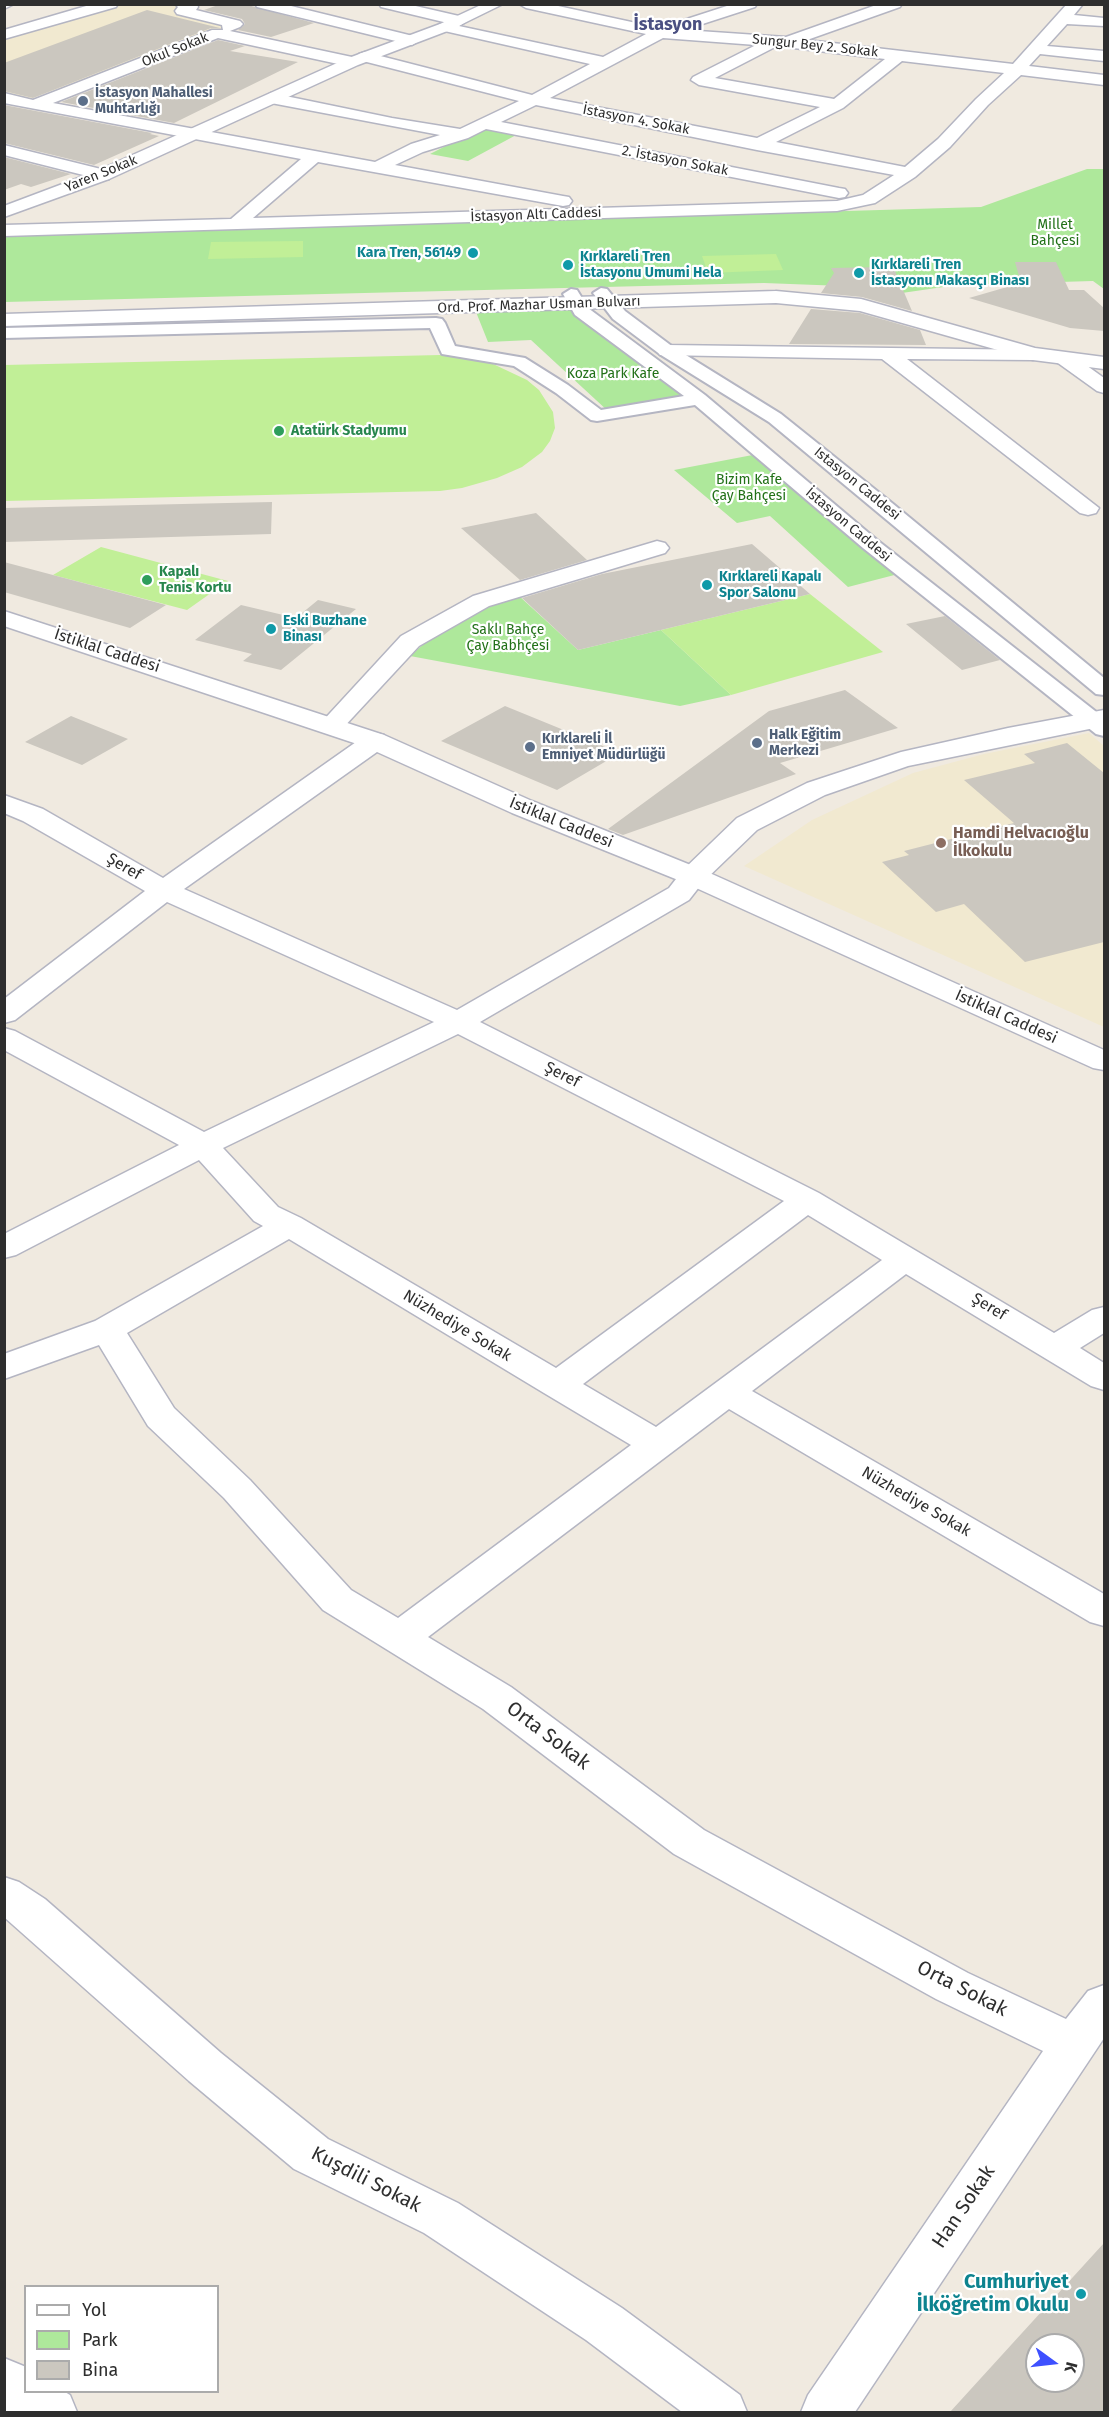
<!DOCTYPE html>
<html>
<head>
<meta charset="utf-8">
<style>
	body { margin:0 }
	#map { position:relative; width:1109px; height:2417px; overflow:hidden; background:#f0eae0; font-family:"Fira Sans",sans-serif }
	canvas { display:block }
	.frame { position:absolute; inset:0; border:6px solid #2e2e2e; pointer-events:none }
	.legend { position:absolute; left:24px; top:2285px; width:195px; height:108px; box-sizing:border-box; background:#fff; border:2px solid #ababab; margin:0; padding:8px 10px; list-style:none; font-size:18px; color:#2e2e2e }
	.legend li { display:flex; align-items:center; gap:12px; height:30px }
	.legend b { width:30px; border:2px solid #ababab }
	.north { position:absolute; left:1025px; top:2333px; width:60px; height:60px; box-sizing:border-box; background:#fff; border:2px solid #ababab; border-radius:50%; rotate:105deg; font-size:16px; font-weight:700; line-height:24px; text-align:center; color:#2e2e2e }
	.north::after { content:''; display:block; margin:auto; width:21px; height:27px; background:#3e50ff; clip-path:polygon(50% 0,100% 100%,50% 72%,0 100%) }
</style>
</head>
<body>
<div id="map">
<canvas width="1109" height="2417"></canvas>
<div class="frame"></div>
<ul class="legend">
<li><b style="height:8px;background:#fff"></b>Yol</li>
<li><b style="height:16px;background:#aee89b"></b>Park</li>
<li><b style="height:16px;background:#cbc7bf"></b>Bina</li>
</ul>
<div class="north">K</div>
</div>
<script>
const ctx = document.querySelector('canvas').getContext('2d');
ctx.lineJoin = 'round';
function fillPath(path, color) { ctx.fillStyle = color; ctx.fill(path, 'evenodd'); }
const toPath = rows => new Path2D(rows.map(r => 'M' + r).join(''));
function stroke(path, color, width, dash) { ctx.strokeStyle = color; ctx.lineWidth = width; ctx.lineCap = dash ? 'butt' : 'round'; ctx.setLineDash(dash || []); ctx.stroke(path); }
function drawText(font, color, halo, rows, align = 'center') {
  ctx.font = font + ' "Fira Sans",sans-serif'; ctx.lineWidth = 4.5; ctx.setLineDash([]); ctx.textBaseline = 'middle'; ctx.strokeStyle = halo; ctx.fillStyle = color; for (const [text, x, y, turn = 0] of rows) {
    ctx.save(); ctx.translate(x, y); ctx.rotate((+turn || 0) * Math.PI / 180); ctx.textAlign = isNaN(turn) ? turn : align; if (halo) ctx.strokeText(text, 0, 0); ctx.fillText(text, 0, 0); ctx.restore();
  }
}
fillPath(toPath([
	[111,4,182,5,183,11,235,24,21,102,5,98,4,35],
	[1089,733,1104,746,1104,1027,744,866,812,820,913,773,984,754]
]), '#f1e9d0');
fillPath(toPath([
	[481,128,518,134,468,161,430,154],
	[1087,169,1104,169,1104,289,1093,281,957,285,895,294,843,286,764,283,5,302,4,236,981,207],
	[576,304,699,399,609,412,531,340,488,342,474,307],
	[763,453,906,572,848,587,770,516,737,523,674,470],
	[518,595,578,650,661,630,731,695,680,706,410,656,435,634,476,610]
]), '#aee89b');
fillPath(toPath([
	[303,241,303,257,208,259,211,242],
	[776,254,783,270,708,273,702,256],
	[440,355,491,363,527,380,539,390,553,412,555,428,550,441,542,452,522,467,497,478,462,488,440,491,5,501,4,365],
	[101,547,228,581,187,610,53,575],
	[810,594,883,652,731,695,661,630]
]), '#c1ef97');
fillPath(toPath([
	[221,4,244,4,314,23,271,37,238,30,245,24,242,19,204,10],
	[147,10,220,28,211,28,33,98,4,91,4,63],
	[218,40,245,46,230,51,298,62,174,123,61,102],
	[4,105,152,133,150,134,159,136,94,165,4,143],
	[4,157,71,174,31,187,21,184,4,190],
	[1015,262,1056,262,1069,290,1084,290,1104,308,1104,331,1070,328,969,298,1021,283],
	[883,267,885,271,895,271,912,311,862,297,821,293,834,273,831,268],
	[811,309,860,313,920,330,926,345,789,344],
	[272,502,271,534,4,542,4,508],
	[536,513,587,560,520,580,461,528],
	[752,544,810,594,578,650,522,598,602,574],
	[4,562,166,605,130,628,4,592],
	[318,600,356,609,281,670,243,661,252,654,195,640,241,605,296,618],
	[945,616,1000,660,962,670,906,624],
	[845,690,898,728,780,763,796,774,623,835,608,829,769,711],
	[505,706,620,753,557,790,441,741],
	[71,716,128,739,82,765,25,742],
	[1067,743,1104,773,1104,942,1025,962,964,904,936,912,882,862,909,855,904,851,1014,823,964,780,1035,763,1024,754],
	[1104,2243,1104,2412,950,2412],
	[1037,2345,1073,2345,1073,2381,1037,2381]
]), '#cbc7bf');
const pedestrian = toPath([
	[601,288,607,289,625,311,673,347,781,414,892,503,1104,678,1104,695,1096,694,769,422,661,355,613,319,593,293,601,288],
	[571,289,577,290,588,308,705,395,877,540,1104,718,1104,736,1096,734,863,548,695,405,597,421,591,420,556,393,514,366,442,354,430,328,4,338,4,328,436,318,442,319,445,323,455,346,525,358,568,385,601,410,684,396,575,315,563,294,571,289]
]);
const minor = toPath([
	[4,4,14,4,4,9,4,4],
	[93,4,118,4,116,7,4,39,4,30,93,4],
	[175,4,197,4,198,7,196,10,240,21,243,24,240,27,230,31,352,57,360,62,352,67,218,38,53,103,375,162,411,144,440,135,271,103,263,98,271,93,392,118,460,129,519,101,359,60,357,57,359,54,365,52,532,95,590,64,440,30,437,27,440,24,456,25,381,7,379,4,407,4,459,16,467,21,459,26,603,57,646,34,526,8,519,4,549,4,659,28,733,4,757,4,755,7,684,30,786,37,879,4,902,4,900,7,807,40,1013,64,1067,4,1083,4,1074,15,1104,18,1104,26,1067,24,1047,46,1104,51,1104,61,1040,54,1029,66,1104,75,1104,85,1021,75,988,105,950,147,915,177,875,203,837,211,4,236,4,225,231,219,301,159,4,103,4,93,33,100,212,30,223,30,222,25,177,14,175,11,178,7,175,4],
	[663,38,756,45,693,77,691,80,699,85,820,107,757,138,550,98,663,38],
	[777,46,785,47,885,59,834,99,715,78,777,46],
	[902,61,1004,73,976,99,938,139,905,167,776,142,843,108,902,61],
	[536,105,757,150,894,175,863,195,837,201,253,218,318,162,563,206,569,205,572,201,569,197,563,196,395,165,423,152,468,138,486,129,839,198,845,197,848,193,845,189,839,188,501,122,536,105],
	[255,4,283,4,417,37,420,40,412,45,257,7,255,4],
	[4,145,109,171,112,175,109,179,103,180,4,155,4,145],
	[667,345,1040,350,1043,354,1040,358,1033,360,907,359,1099,508,1096,513,1088,515,1080,513,882,359,660,355,657,351,660,347,667,345],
	[1065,353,1072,355,1104,378,1104,393,1097,391,1058,363,1055,359,1058,355,1065,353],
	[657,541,665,543,669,548,665,553,489,606,419,646,341,730,332,733,323,730,319,725,401,636,473,596,657,541],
	[1104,710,1104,726,908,766,825,795,757,830,703,882,689,900,480,1022,819,1193,1054,1333,1092,1310,1104,1307,1104,1333,1080,1348,1104,1363,1104,1390,1091,1386,906,1274,752,1391,1104,1594,1104,1626,1090,1622,729,1409,428,1637,511,1687,704,1830,968,1973,1066,2019,1088,1991,1104,1985,1104,2038,855,2412,801,2412,808,2395,1043,2051,936,1999,674,1854,483,1709,323,1610,224,1498,148,1426,99,1345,4,1379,4,1354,95,1321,263,1226,254,1221,199,1160,16,1255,4,1258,4,1234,179,1145,4,1050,4,1028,15,1031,204,1132,434,1022,167,902,15,1020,4,1023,4,999,145,891,23,821,4,813,4,795,43,809,163,878,366,735,375,733,384,735,388,741,384,747,184,889,457,1010,669,888,683,870,737,818,807,783,901,752,1008,728,1104,710],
	[458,1034,784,1201,556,1368,301,1218,278,1207,223,1148,458,1034],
	[808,1215,882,1260,656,1427,583,1384,808,1215],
	[289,1239,544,1393,631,1445,398,1618,351,1590,250,1480,174,1408,127,1333,289,1239],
	[4,1877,19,1882,45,1899,221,2053,328,2139,458,2203,622,2308,740,2395,747,2412,682,2412,586,2340,424,2233,294,2169,189,2081,4,1917,4,1877],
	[4,2358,26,2367,26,2392,65,2392,70,2395,77,2412,8,2412,4,2411,4,2358]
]);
const tertiary = toPath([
	[483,4,503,4,450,30,358,65,109,179,4,217,4,206,97,171,346,59,440,24,483,4],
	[4,611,384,735,532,801,703,870,1104,1050,1104,1070,1093,1068,683,882,512,813,366,747,4,626,4,611]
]);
const secondary = toPath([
	[776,291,861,299,1035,348,1104,357,1104,369,1033,360,860,311,776,303,4,326,4,314,776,291]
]);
stroke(pedestrian, '#b4b5c2', 4);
stroke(minor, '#b4b5c2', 3);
stroke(tertiary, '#b4b5c2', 3);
stroke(secondary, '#b4b5c2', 3);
fillPath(pedestrian, '#fff');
fillPath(minor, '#fff');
fillPath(tertiary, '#fff');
fillPath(secondary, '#fff');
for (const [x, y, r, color] of [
	[83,101,6,"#5c6f8a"],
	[473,253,6,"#0f9aa8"],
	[568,265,6,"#0f9aa8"],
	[859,273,6,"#0f9aa8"],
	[279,431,6,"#2e9e5b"],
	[147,580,6,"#2e9e5b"],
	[707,585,6,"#0f9aa8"],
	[271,629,6,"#0f9aa8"],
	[757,743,6,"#5c6f8a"],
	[530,747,6,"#5c6f8a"],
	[941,843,6,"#8d6e63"],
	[1081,2294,6,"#0f9aa8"]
]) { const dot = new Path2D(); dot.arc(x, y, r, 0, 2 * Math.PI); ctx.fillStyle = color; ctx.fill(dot); stroke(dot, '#fff', 2); }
drawText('14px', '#2e2e2e', '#fff', [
	["Sungur Bey 2. Sokak",815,46,6],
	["Okul Sokak",175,50,-22],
	["İstasyon 4. Sokak",636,120,11],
	["2. İstasyon Sokak",675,161,11],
	["Yaren Sokak",101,174,-22],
	["İstasyon Altı Caddesi",536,215,-2],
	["Ord. Prof. Mazhar Usman Bulvarı",539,305,-2],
	["Istasyon Caddesi",857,484,39],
	["İstasyon Caddesi",848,525,40]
]);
drawText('bold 14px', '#4e5e75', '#fff', [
	["İstasyon Mahallesi",95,93],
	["Muhtarlığı",95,109],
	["Halk Eğitim",769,735],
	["Merkezi",769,751],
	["Kırklareli İl",542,739],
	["Emniyet Müdürlüğü",542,755]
], 'left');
drawText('14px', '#227118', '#fff', [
	["Millet",1055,225],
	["Bahçesi",1055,241],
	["Koza Park Kafe",613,374],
	["Bizim Kafe",749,480],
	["Çay Bahçesi",749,496],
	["Saklı Bahçe",508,630],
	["Çay Babhçesi",508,646]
]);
drawText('bold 14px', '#0d838f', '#fff', [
	["Kara Tren, 56149",461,253,"right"],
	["Kırklareli Tren",580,257],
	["İstasyonu Umumi Hela",580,273],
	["Kırklareli Tren",871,265],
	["İstasyonu Makasçı Binası",871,281],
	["Kırklareli Kapalı",719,577],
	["Spor Salonu",719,593],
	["Eski Buzhane",283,621],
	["Binası",283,637]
], 'left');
drawText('bold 14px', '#27864d', '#fff', [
	["Atatürk Stadyumu",291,431],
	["Kapalı",159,572],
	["Tenis Kortu",159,588]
], 'left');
drawText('16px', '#2e2e2e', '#fff', [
	["İstiklal Caddesi",107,651,18],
	["İstiklal Caddesi",561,823,22],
	["Şeref",124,867,30],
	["İstiklal Caddesi",1006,1017,24],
	["Şeref",562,1075,27],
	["Şeref",989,1307,31],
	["Nüzhediye Sokak",457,1326,31],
	["Nüzhediye Sokak",916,1502,30]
]);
drawText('bold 16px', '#785e54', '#fff', [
	["Hamdi Helvacıoğlu",953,834],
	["İlkokulu",953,852]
], 'left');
drawText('bold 18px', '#4b5082', '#fff', [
	["İstasyon",668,25]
]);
drawText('20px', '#2e2e2e', '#fff', [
	["Orta Sokak",548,1736,37],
	["Orta Sokak",962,1989,27],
	["Kuşdili Sokak",366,2180,27],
	["Han Sokak",964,2207,-56]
]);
drawText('bold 20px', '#0d838f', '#fff', [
	["Cumhuriyet",1069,2282],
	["İlköğretim Okulu",1069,2305]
], 'right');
</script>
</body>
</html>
